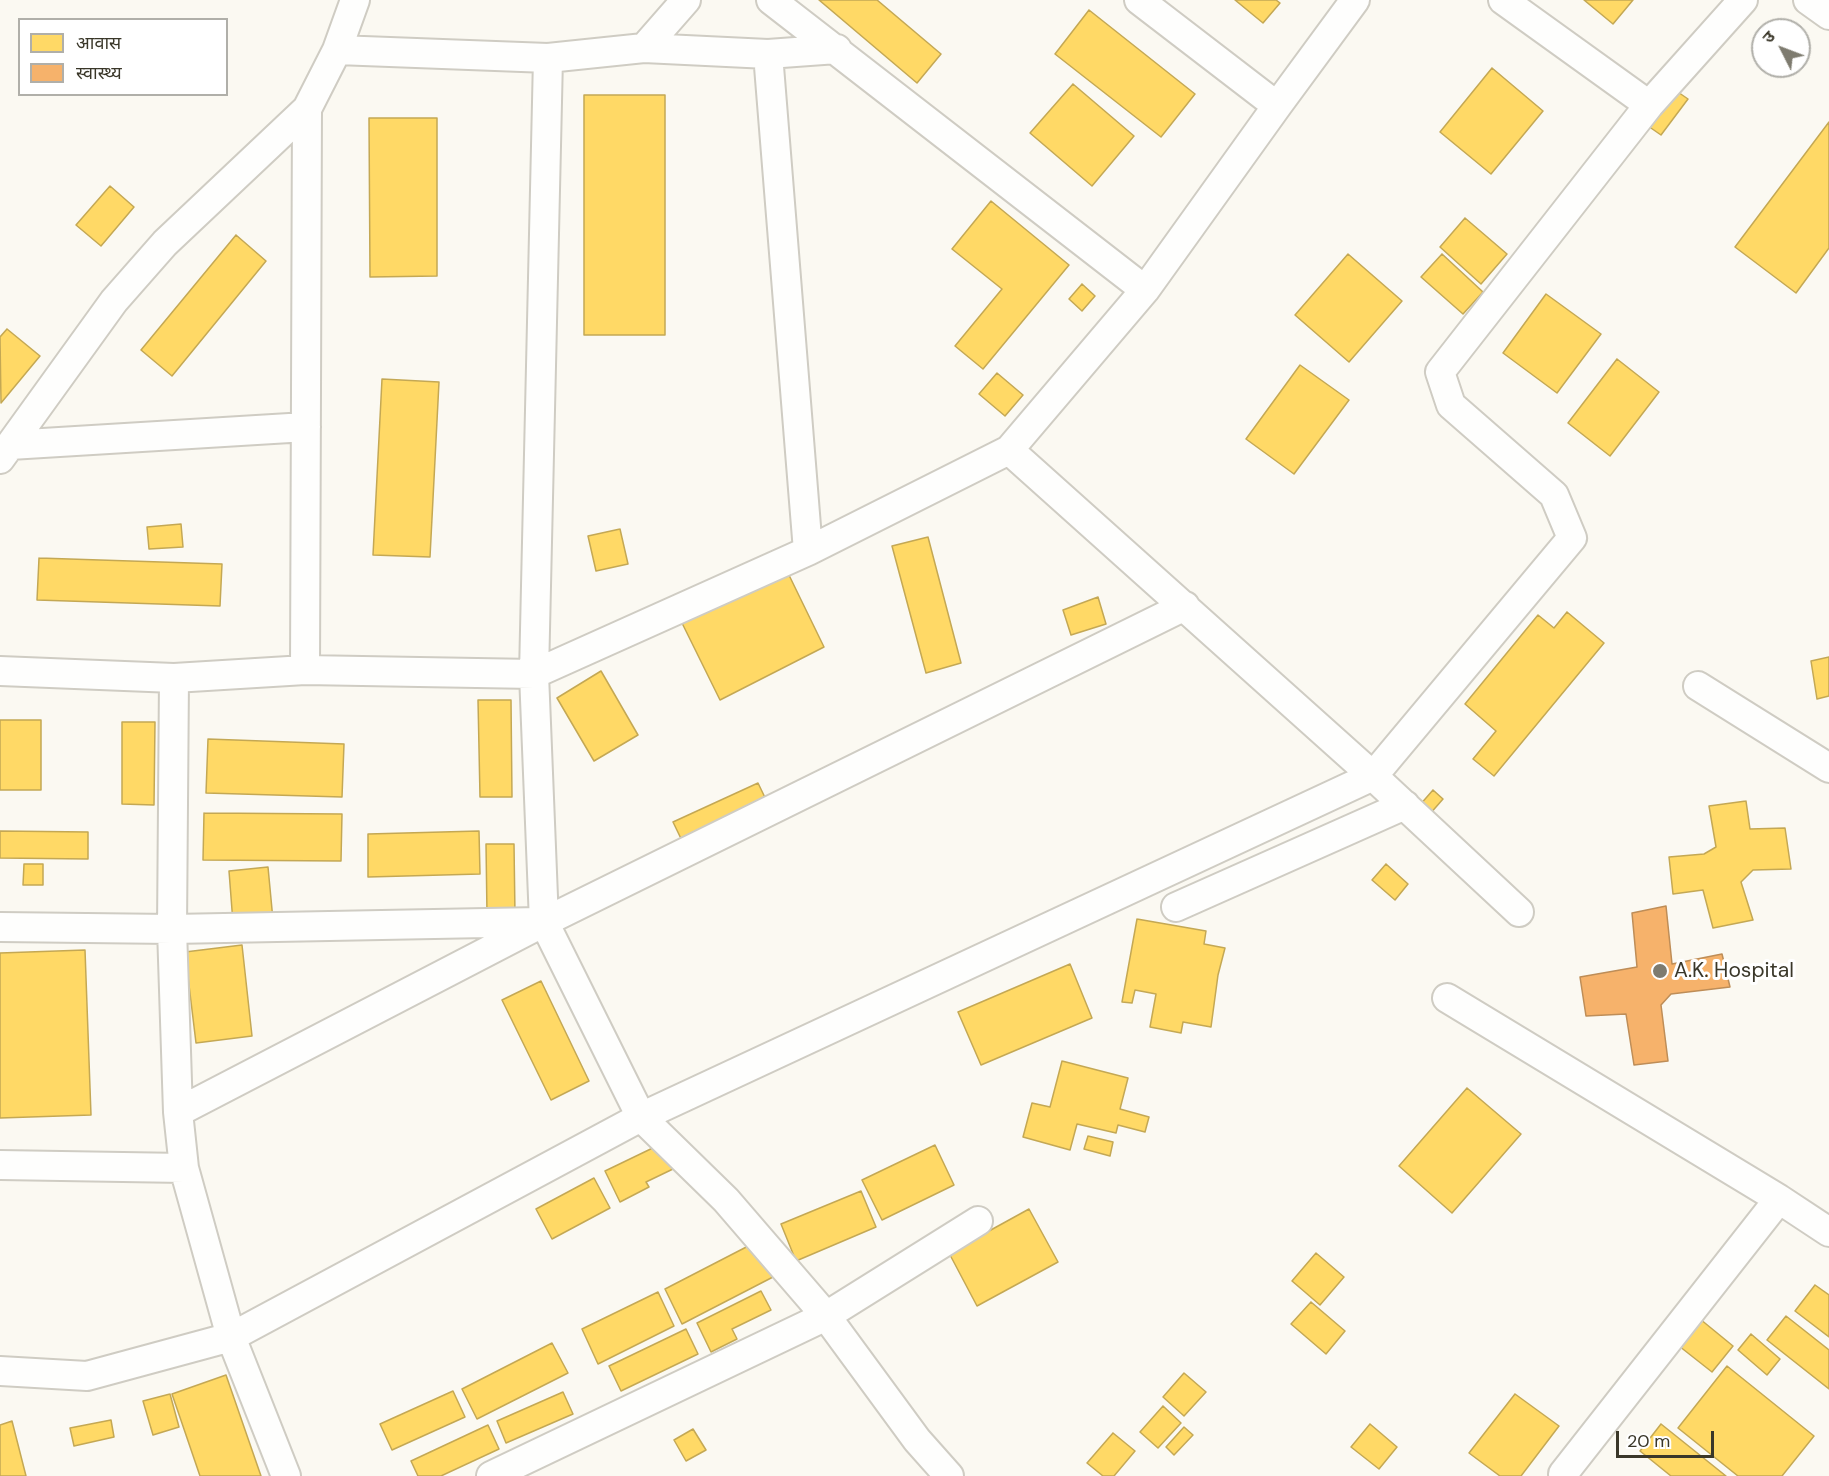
<!DOCTYPE html>
<html>
<head>
<meta charset="utf-8">
<style>
	body { margin:0 }
	#map { position:relative; width:1829px; height:1476px; overflow:hidden; background:#fbf9f2; font-family:"DM Sans","Noto Sans Devanagari",sans-serif }
	canvas { display:block }
	.legend { position:absolute; left:18px; top:18px; width:210px; height:78px; box-sizing:border-box; background:#fff; border:2px solid #b0afa9; margin:0; padding:8px 10px; list-style:none; font-size:18px; color:#3a3729 }
	.legend li { display:flex; align-items:center; gap:12px; height:30px }
	.legend b { width:30px; border:2px solid #b0afa9 }
	.north { position:absolute; left:1751px; top:18px; width:60px; height:60px; box-sizing:border-box; background:#fff; border:2px solid #b0afa9; border-radius:50%; rotate:312deg; font-size:16px; font-weight:700; line-height:24px; text-align:center; color:#3a3729 }
	.north::after { content:''; display:block; margin:auto; width:21px; height:27px; background:#7e7b6f; clip-path:polygon(50% 0,100% 100%,50% 72%,0 100%) }
	.scale { position:absolute; left:1616px; top:1431px; width:98px; height:27px; box-sizing:border-box; border:3px solid #3a3729; border-top:0; padding-left:8px; font-size:18px; line-height:21px; white-space:nowrap; color:#3a3729; -webkit-text-stroke:4px #fff; paint-order:stroke }
</style>
</head>
<body>
<div id="map">
<canvas width="1829" height="1476"></canvas>
<ul class="legend">
<li><b style="height:16px;background:#ffd966"></b>आवास</li>
<li><b style="height:16px;background:#f6b26b"></b>स्वास्थ्य</li>
</ul>
<div class="north">उ</div>
<div class="scale">20 m</div>
</div>
<script>
const ctx = document.querySelector('canvas').getContext('2d');
ctx.lineJoin = 'round';
function fillPath(path, color) { ctx.fillStyle = color; ctx.fill(path, 'evenodd'); }
const toPath = rows => new Path2D(rows.map(r => 'M' + r).join(''));
function stroke(path, color, width, dash) { ctx.strokeStyle = color; ctx.lineWidth = width; ctx.lineCap = dash ? 'butt' : 'round'; ctx.setLineDash(dash || []); ctx.stroke(path); }
function drawText(font, color, halo, rows, align = 'center') {
  ctx.font = font + ' "DM Sans",sans-serif'; ctx.lineWidth = 6; ctx.setLineDash([]); ctx.textBaseline = 'middle'; ctx.strokeStyle = halo; ctx.fillStyle = color; for (const [text, x, y, turn = 0] of rows) {
    ctx.save(); ctx.translate(x, y); ctx.rotate((+turn || 0) * Math.PI / 180); ctx.textAlign = isNaN(turn) ? turn : align; if (halo) ctx.strokeText(text, 0, 0); ctx.fillText(text, 0, 0); ctx.restore();
  }
}
const homes = toPath([
	[819,0,877,0,941,54,917,83,819,0],
	[1235,0,1276,0,1280,3,1263,23,1235,0],
	[1584,0,1633,0,1613,24,1584,0],
	[1089,10,1195,94,1161,137,1055,54,1089,10],
	[1492,68,1543,111,1491,174,1440,132,1492,68],
	[1073,84,1134,136,1092,186,1030,133,1073,84],
	[1675,90,1688,99,1661,135,1648,126,1675,90],
	[584,95,665,95,665,335,584,335,584,95],
	[369,118,437,118,437,276,370,277,369,118],
	[1829,122,1829,248,1796,293,1735,247,1829,122],
	[110,186,134,207,101,246,76,225,110,186],
	[991,201,1069,265,983,369,955,346,1002,289,952,249,991,201],
	[1465,218,1507,254,1481,284,1440,247,1465,218],
	[236,235,266,261,172,376,141,350,236,235],
	[1348,254,1402,301,1349,362,1295,315,1348,254],
	[1442,254,1483,292,1463,314,1421,277,1442,254],
	[1082,284,1095,296,1082,311,1069,299,1082,284],
	[1546,294,1601,334,1557,393,1503,353,1546,294],
	[7,329,40,356,1,403,0,337,7,329],
	[1617,359,1659,392,1610,456,1568,423,1617,359],
	[1300,365,1349,400,1294,474,1246,439,1300,365],
	[997,373,1023,395,1005,416,979,394,997,373],
	[382,379,439,382,430,557,373,555,382,379],
	[181,524,183,547,149,549,147,527,181,524],
	[620,529,628,564,596,571,588,536,620,529],
	[928,537,961,663,926,673,892,546,928,537],
	[39,558,222,564,220,606,37,600,39,558],
	[787,571,824,647,720,700,682,623,787,571],
	[1098,597,1106,624,1071,635,1063,610,1098,597],
	[1567,612,1604,643,1494,776,1473,759,1496,731,1465,704,1538,615,1554,628,1567,612],
	[1829,657,1829,696,1817,699,1811,661,1829,657],
	[601,671,638,735,594,761,557,698,601,671],
	[478,700,511,700,512,797,480,797,478,700],
	[0,720,41,720,41,790,0,790,0,720],
	[122,722,155,722,154,805,122,804,122,722],
	[208,739,344,744,342,797,206,793,208,739],
	[758,783,771,810,686,849,673,822,758,783],
	[1433,790,1443,799,1429,815,1419,806,1433,790],
	[1746,801,1750,829,1785,828,1791,869,1753,870,1741,882,1753,920,1713,928,1703,890,1673,894,1669,857,1704,854,1716,847,1709,806,1746,801],
	[204,813,342,814,341,861,203,860,204,813],
	[0,831,88,832,88,859,0,858,0,831],
	[479,831,480,874,368,877,368,834,479,831],
	[486,844,514,844,515,915,487,915,486,844],
	[24,864,43,864,43,885,23,885,24,864],
	[1386,864,1408,884,1395,900,1372,880,1386,864],
	[268,867,273,920,233,923,229,871,268,867],
	[1137,919,1206,931,1204,944,1225,948,1218,975,1211,1027,1183,1022,1181,1033,1150,1027,1156,994,1135,990,1132,1003,1122,1002,1137,919],
	[242,945,252,1036,196,1043,185,952,242,945],
	[85,950,91,1115,0,1118,0,953,85,950],
	[1070,964,1092,1018,981,1065,958,1012,1070,964],
	[541,981,589,1081,551,1100,502,1000,541,981],
	[1062,1061,1128,1078,1120,1109,1149,1117,1145,1132,1118,1125,1116,1133,1077,1124,1070,1150,1023,1137,1032,1103,1050,1107,1062,1061],
	[1467,1088,1521,1134,1452,1213,1399,1166,1467,1088],
	[1088,1136,1113,1142,1110,1156,1084,1149,1088,1136],
	[661,1144,673,1169,646,1182,649,1187,620,1202,605,1171,661,1144],
	[935,1145,954,1185,882,1220,862,1180,935,1145],
	[594,1178,610,1208,552,1239,536,1209,594,1178],
	[861,1191,876,1227,796,1261,781,1224,861,1191],
	[1029,1209,1058,1262,977,1306,949,1253,1029,1209],
	[756,1242,773,1277,682,1324,665,1289,756,1242],
	[1316,1253,1344,1277,1320,1305,1292,1281,1316,1253],
	[1815,1285,1829,1295,1829,1337,1795,1311,1815,1285],
	[761,1291,771,1310,732,1329,737,1339,711,1352,697,1323,761,1291],
	[658,1292,674,1326,598,1364,582,1329,658,1292],
	[1311,1302,1345,1331,1326,1354,1291,1324,1311,1302],
	[1786,1316,1829,1350,1829,1389,1767,1340,1786,1316],
	[1700,1319,1733,1346,1712,1372,1679,1346,1700,1319],
	[686,1329,698,1354,621,1391,609,1366,686,1329],
	[1751,1334,1780,1359,1767,1375,1738,1350,1751,1334],
	[552,1343,568,1373,477,1419,462,1389,552,1343],
	[1727,1366,1814,1436,1782,1476,1738,1476,1678,1428,1727,1366],
	[1184,1373,1206,1392,1184,1416,1163,1397,1184,1373],
	[226,1375,261,1476,200,1476,172,1394,226,1375],
	[453,1391,465,1417,392,1450,380,1424,453,1391],
	[563,1392,573,1414,506,1443,497,1421,563,1392],
	[170,1394,179,1427,153,1435,143,1401,170,1394],
	[1515,1394,1559,1426,1521,1476,1500,1476,1469,1453,1515,1394],
	[1163,1406,1181,1423,1158,1448,1140,1432,1163,1406],
	[111,1420,114,1437,74,1446,70,1428,111,1420],
	[12,1421,26,1476,0,1476,0,1425,12,1421],
	[1370,1424,1397,1447,1379,1469,1351,1447,1370,1424],
	[1661,1424,1726,1476,1671,1476,1640,1451,1661,1424],
	[488,1425,499,1449,441,1476,418,1476,411,1461,488,1425],
	[1184,1427,1193,1435,1174,1455,1166,1447,1184,1427],
	[693,1429,706,1450,686,1461,674,1440,693,1429],
	[1113,1433,1135,1451,1114,1476,1103,1476,1087,1463,1113,1433]
]);
fillPath(homes, '#ffd966');
stroke(homes, '#c4a854', 1.5);
const health = toPath([
	[1666,906,1672,964,1722,954,1730,987,1671,994,1661,1005,1668,1061,1634,1065,1626,1014,1586,1016,1580,977,1637,967,1632,913,1666,906]
]);
fillPath(health, '#f6b26b');
stroke(health, '#be8d57', 1.5);
const street = toPath([
	[771,0,1145,290],
	[1139,0,1277,106],
	[1503,0,1649,105],
	[1808,0,1829,15],
	[644,48,686,0],
	[337,50,548,58,644,48,768,54,837,49],
	[768,54,808,551],
	[548,58,534,674,544,922,641,1117,726,1200,826,1316,917,1440,949,1476],
	[10,445,306,427],
	[1009,450,1373,776,1519,912],
	[0,459,114,301,165,243,307,109,337,50,355,0],
	[305,670,307,109],
	[0,671,174,678,305,670,534,674,808,551,1009,450,1145,290,1277,106,1355,0],
	[174,678,172,929,178,1112,184,1168,231,1337,286,1476],
	[1698,686,1829,768],
	[1176,907,1405,805],
	[0,927,172,929,539,922],
	[1447,998,1779,1199,1829,1232],
	[178,1112,544,922,1185,606],
	[0,1165,184,1168],
	[0,1371,87,1376,231,1337,641,1117,1373,776,1572,538,1554,495,1451,405,1440,372,1649,105,1743,0],
	[491,1476,826,1316,978,1221],
	[1565,1476,1563,1474,1779,1199]
]);
stroke(street, '#cfccc3', 32);
stroke(street, '#fefefd', 28);
for (const [x, y, r, color] of [
	[1660,971,8,"#7e7b6f"]
]) { const dot = new Path2D(); dot.arc(x, y, r, 0, 2 * Math.PI); ctx.fillStyle = color; ctx.fill(dot); stroke(dot, '#fff', 2); }
drawText('21px', '#3a3729', '#fff', [
	["A.K. Hospital",1674,971]
], 'left');
</script>
</body>
</html>
